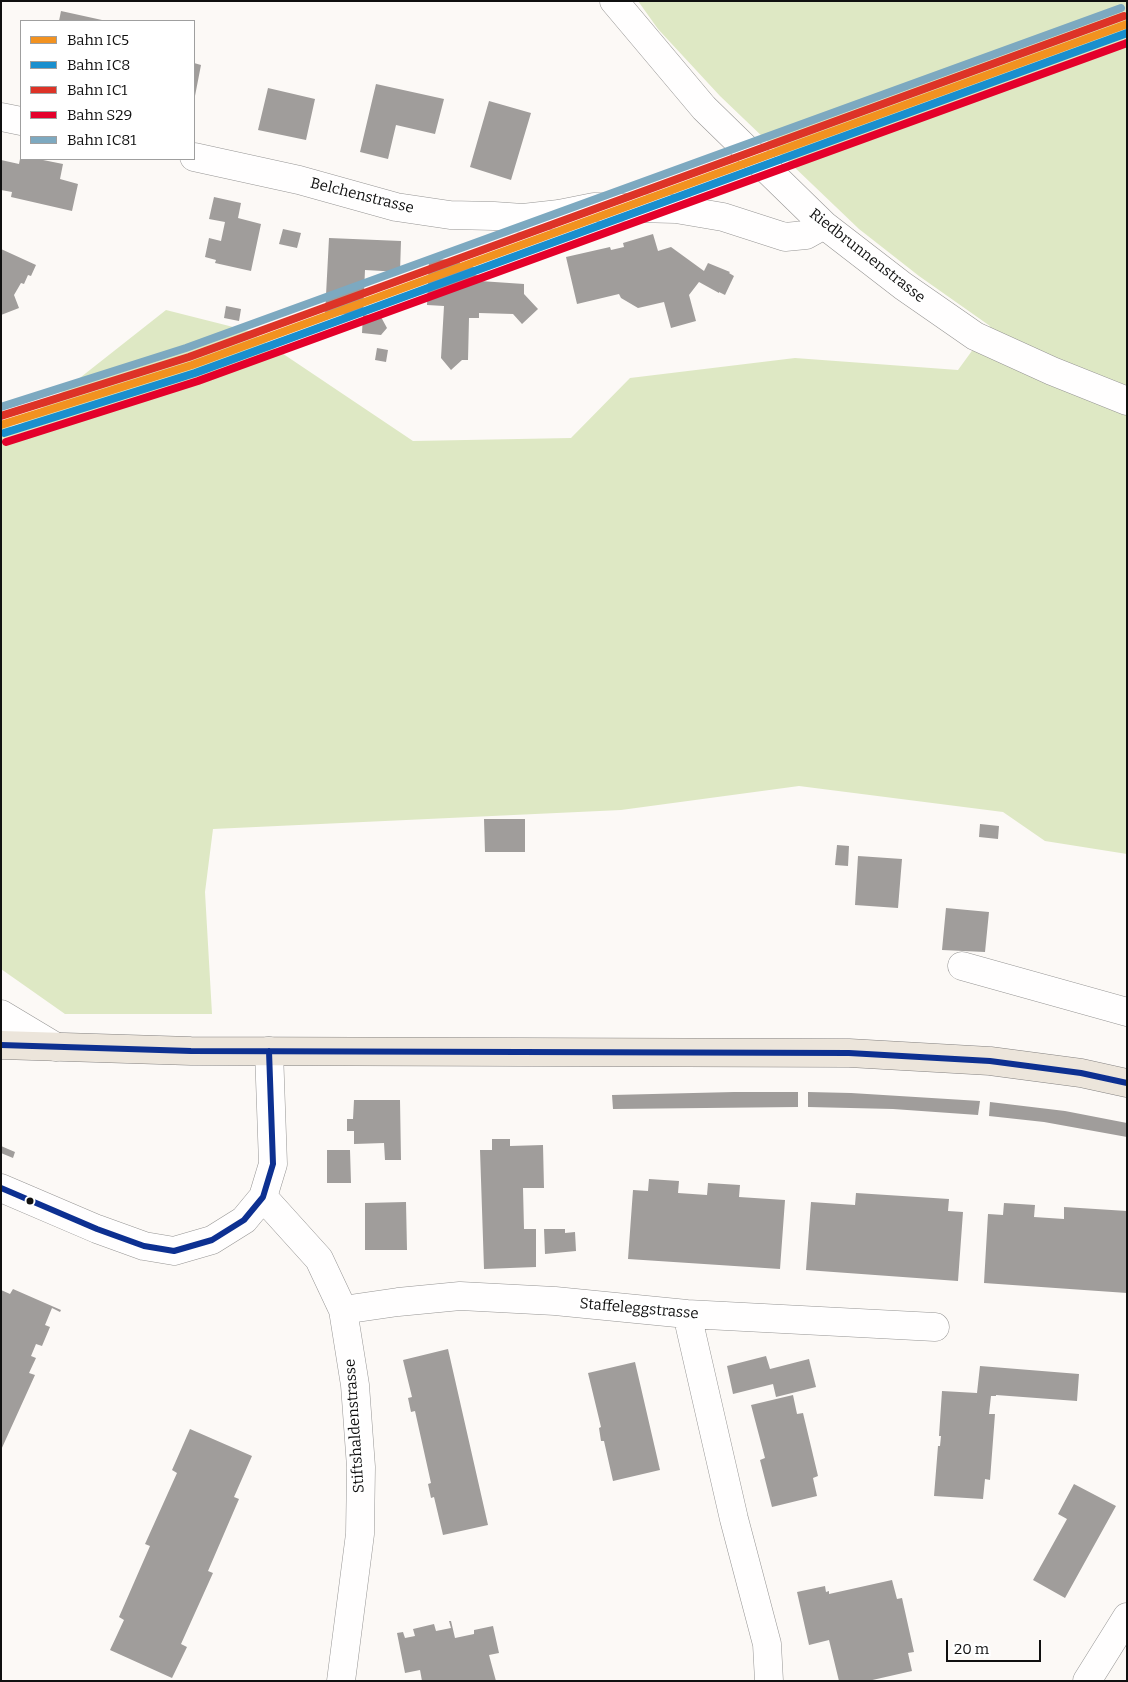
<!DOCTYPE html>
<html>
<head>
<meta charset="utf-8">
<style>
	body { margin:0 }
	#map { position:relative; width:1128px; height:1682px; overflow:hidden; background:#fcf9f6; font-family:Bitter,serif }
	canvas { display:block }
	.frame { position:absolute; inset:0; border:2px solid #101010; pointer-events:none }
	.legend { position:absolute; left:20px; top:20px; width:175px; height:140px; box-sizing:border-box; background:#fff; border:1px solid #9f9f9f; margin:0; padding:6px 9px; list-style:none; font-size:15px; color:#101010 }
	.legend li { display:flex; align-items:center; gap:10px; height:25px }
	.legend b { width:25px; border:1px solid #9f9f9f }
	.scale { position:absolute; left:946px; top:1640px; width:95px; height:22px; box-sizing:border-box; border:2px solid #101010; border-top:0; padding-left:6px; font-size:15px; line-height:18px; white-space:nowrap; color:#101010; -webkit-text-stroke:4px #fff; paint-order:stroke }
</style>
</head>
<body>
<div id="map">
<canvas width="1128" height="1682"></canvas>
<div class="frame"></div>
<ul class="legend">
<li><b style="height:6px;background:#f29220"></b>Bahn IC5</li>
<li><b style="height:6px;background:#1a8fce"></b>Bahn IC8</li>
<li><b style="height:6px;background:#dd3327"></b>Bahn IC1</li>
<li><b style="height:6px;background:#e4002b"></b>Bahn S29</li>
<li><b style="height:6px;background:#7da9c0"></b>Bahn IC81</li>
</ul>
<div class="scale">20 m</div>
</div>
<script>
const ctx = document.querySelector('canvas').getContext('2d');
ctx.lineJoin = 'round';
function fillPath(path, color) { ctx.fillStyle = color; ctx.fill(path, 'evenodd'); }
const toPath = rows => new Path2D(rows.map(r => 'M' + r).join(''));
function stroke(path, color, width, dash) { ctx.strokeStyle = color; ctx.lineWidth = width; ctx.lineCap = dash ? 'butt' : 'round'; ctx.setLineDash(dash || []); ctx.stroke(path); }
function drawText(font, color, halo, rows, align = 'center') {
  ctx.font = font + ' Bitter,serif'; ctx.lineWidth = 5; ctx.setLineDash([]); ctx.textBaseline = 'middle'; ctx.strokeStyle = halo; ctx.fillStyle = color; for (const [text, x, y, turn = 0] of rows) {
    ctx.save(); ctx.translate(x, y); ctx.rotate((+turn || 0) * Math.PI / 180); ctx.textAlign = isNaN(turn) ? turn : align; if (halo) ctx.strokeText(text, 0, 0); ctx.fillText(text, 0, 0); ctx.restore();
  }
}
fillPath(toPath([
	[638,1,1127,1,1127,854,1045,841,1003,812,799,786,621,810,213,829,205,892,212,1014,65,1014,1,969,1,421,15,429,166,310,249,331,413,441,571,438,630,378,795,358,958,370,990,326,919,276,859,229,720,96,658,29]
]), '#dee8c4');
fillPath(toPath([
	[61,11,102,20,102,21,59,21],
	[194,63,201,65,194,101],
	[376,84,444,99,435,134,396,125,388,159,360,152],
	[268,88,315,99,306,140,258,130],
	[489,101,531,113,511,180,470,167],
	[20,159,38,159,63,164,60,179,78,184,72,211,11,197,12,192,1,190,1,160,19,164],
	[214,197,241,203,238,218,261,224,251,271,215,263,216,260,205,257,209,238,221,241,225,222,209,219],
	[283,229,301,233,297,248,279,244],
	[653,234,658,251,671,247,704,271,708,263,730,272,729,273,734,276,725,295,719,292,719,293,699,282,689,295,696,321,671,328,664,302,638,308,621,298,619,294,577,304,566,257,610,247,611,250,624,247,623,243],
	[329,238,401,241,400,272,365,270,363,315,325,314],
	[1,249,36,265,31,276,28,275,24,284,21,283,14,295,19,308,1,315],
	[429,259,460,260,460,267,475,267,475,275,481,276,480,281,524,284,524,294,538,309,522,324,513,314,479,313,479,318,469,318,468,360,462,360,451,370,441,358,444,306,427,305],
	[226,306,241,309,239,321,224,318],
	[363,315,381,317,387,328,381,335,362,333],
	[377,348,388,350,386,362,375,360],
	[484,819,525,819,525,852,485,852],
	[980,824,999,826,998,839,979,837],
	[837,845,849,846,848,866,835,865],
	[858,856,902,859,898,908,855,905],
	[946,908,989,912,985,952,942,950],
	[734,1092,798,1092,798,1107,613,1109,612,1095],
	[808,1092,851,1093,980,1101,978,1115,893,1109,808,1107],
	[354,1100,400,1100,401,1160,385,1160,384,1143,354,1144,354,1131,347,1131,347,1119,353,1119],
	[990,1102,1065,1111,1127,1123,1127,1137,1044,1122,989,1116],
	[492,1139,510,1139,510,1146,543,1145,544,1188,523,1188,524,1229,536,1229,536,1267,484,1269,480,1150,492,1150],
	[1,1146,15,1152,13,1158,1,1153],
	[327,1150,350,1150,351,1183,327,1183],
	[649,1179,679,1181,678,1193,707,1195,708,1183,740,1185,739,1197,785,1200,780,1269,628,1259,633,1190,648,1191],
	[856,1193,949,1199,948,1211,963,1212,958,1281,806,1270,811,1202,855,1205],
	[406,1202,407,1250,365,1250,365,1203],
	[1004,1203,1035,1205,1034,1217,1064,1219,1064,1207,1127,1211,1127,1293,984,1283,988,1214,1003,1215],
	[544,1229,565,1229,565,1233,575,1232,576,1251,545,1254],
	[13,1289,61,1310,60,1312,52,1308,45,1325,50,1327,42,1346,36,1344,31,1356,36,1358,29,1373,35,1375,1,1450,1,1290,10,1294],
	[448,1349,488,1525,443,1535,434,1497,431,1498,428,1484,431,1483,415,1411,411,1412,408,1398,412,1397,403,1360],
	[766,1356,770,1369,809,1359,816,1387,776,1397,773,1384,733,1394,727,1366],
	[635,1362,660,1470,613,1481,604,1441,601,1441,599,1428,601,1427,588,1373],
	[980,1366,1079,1374,1077,1401,996,1395,996,1396,991,1396,989,1414,995,1414,990,1480,985,1479,983,1499,934,1496,938,1446,940,1446,941,1436,939,1436,942,1391,977,1393],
	[793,1395,797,1414,803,1413,818,1476,813,1478,817,1496,772,1507,760,1460,765,1458,751,1405],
	[190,1429,252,1456,234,1497,239,1499,208,1571,213,1573,181,1644,187,1647,172,1678,110,1650,124,1620,119,1617,150,1546,145,1544,177,1473,172,1470],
	[1074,1484,1116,1506,1065,1598,1033,1580,1067,1519,1058,1514],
	[892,1580,897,1599,902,1598,914,1652,908,1653,912,1671,868,1681,839,1681,829,1640,809,1645,797,1592,825,1586,826,1592,829,1591,829,1594],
	[449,1621,451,1621,455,1638,474,1634,474,1630,493,1626,499,1653,489,1655,496,1681,422,1681,420,1670,405,1673,397,1633,403,1632,405,1638,415,1636,413,1629,434,1624,436,1631,451,1628]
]), '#a09d9b');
const minor = toPath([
	[614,1,704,108,824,225,903,286,975,336,1052,371,1127,401],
	[1,117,21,121],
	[194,157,299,180,396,207,450,215,494,216,523,218,559,214,594,207,676,209,723,217,785,237,806,235,824,225],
	[962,966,1127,1012],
	[1,1014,56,1047],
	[1,1188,97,1229,144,1246,174,1251,212,1240,244,1220,263,1197,273,1164,269,1051],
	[263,1197,319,1259,343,1310,355,1385,361,1467,360,1534,341,1681],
	[343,1310,398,1302,460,1296,555,1301,687,1314,935,1327],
	[687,1314,734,1519,767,1644,769,1681],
	[1087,1681,1127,1617]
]);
const major = toPath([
	[1,1045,191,1051,849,1053,990,1061,1081,1073,1127,1083]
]);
stroke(minor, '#969594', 29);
stroke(major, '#848281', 29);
stroke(minor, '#fffefe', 28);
stroke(major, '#ece5db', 28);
stroke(toPath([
	[1,1045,191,1051,849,1053,990,1061,1081,1073,1127,1083],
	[1,1188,97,1229,144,1246,174,1251,212,1240,244,1220,263,1197,273,1164,269,1051]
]), '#0d3091', 6);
stroke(toPath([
	[1,425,192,365,1127,24]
]), '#f29220', 8);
stroke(toPath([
	[4,433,195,373,1127,33]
]), '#1a8fce', 8);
stroke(toPath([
	[1,416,189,357,1124,16]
]), '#dd3327', 8);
stroke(toPath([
	[6,442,198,381,1127,43]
]), '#e4002b', 8);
stroke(toPath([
	[1,407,186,348,1121,8]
]), '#7da9c0', 8);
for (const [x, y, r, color] of [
	[30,1201,4.5,"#101010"]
]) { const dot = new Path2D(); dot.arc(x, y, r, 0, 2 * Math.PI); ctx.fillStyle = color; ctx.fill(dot); stroke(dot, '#fff', 2); }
drawText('15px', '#101010', '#fff', [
	["Belchenstrasse",362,196,14],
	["Riedbrunnenstrasse",867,256,38],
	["Staffeleggstrasse",639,1309,5],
	["Stiftshaldenstrasse",355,1426,-94]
]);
</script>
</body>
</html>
